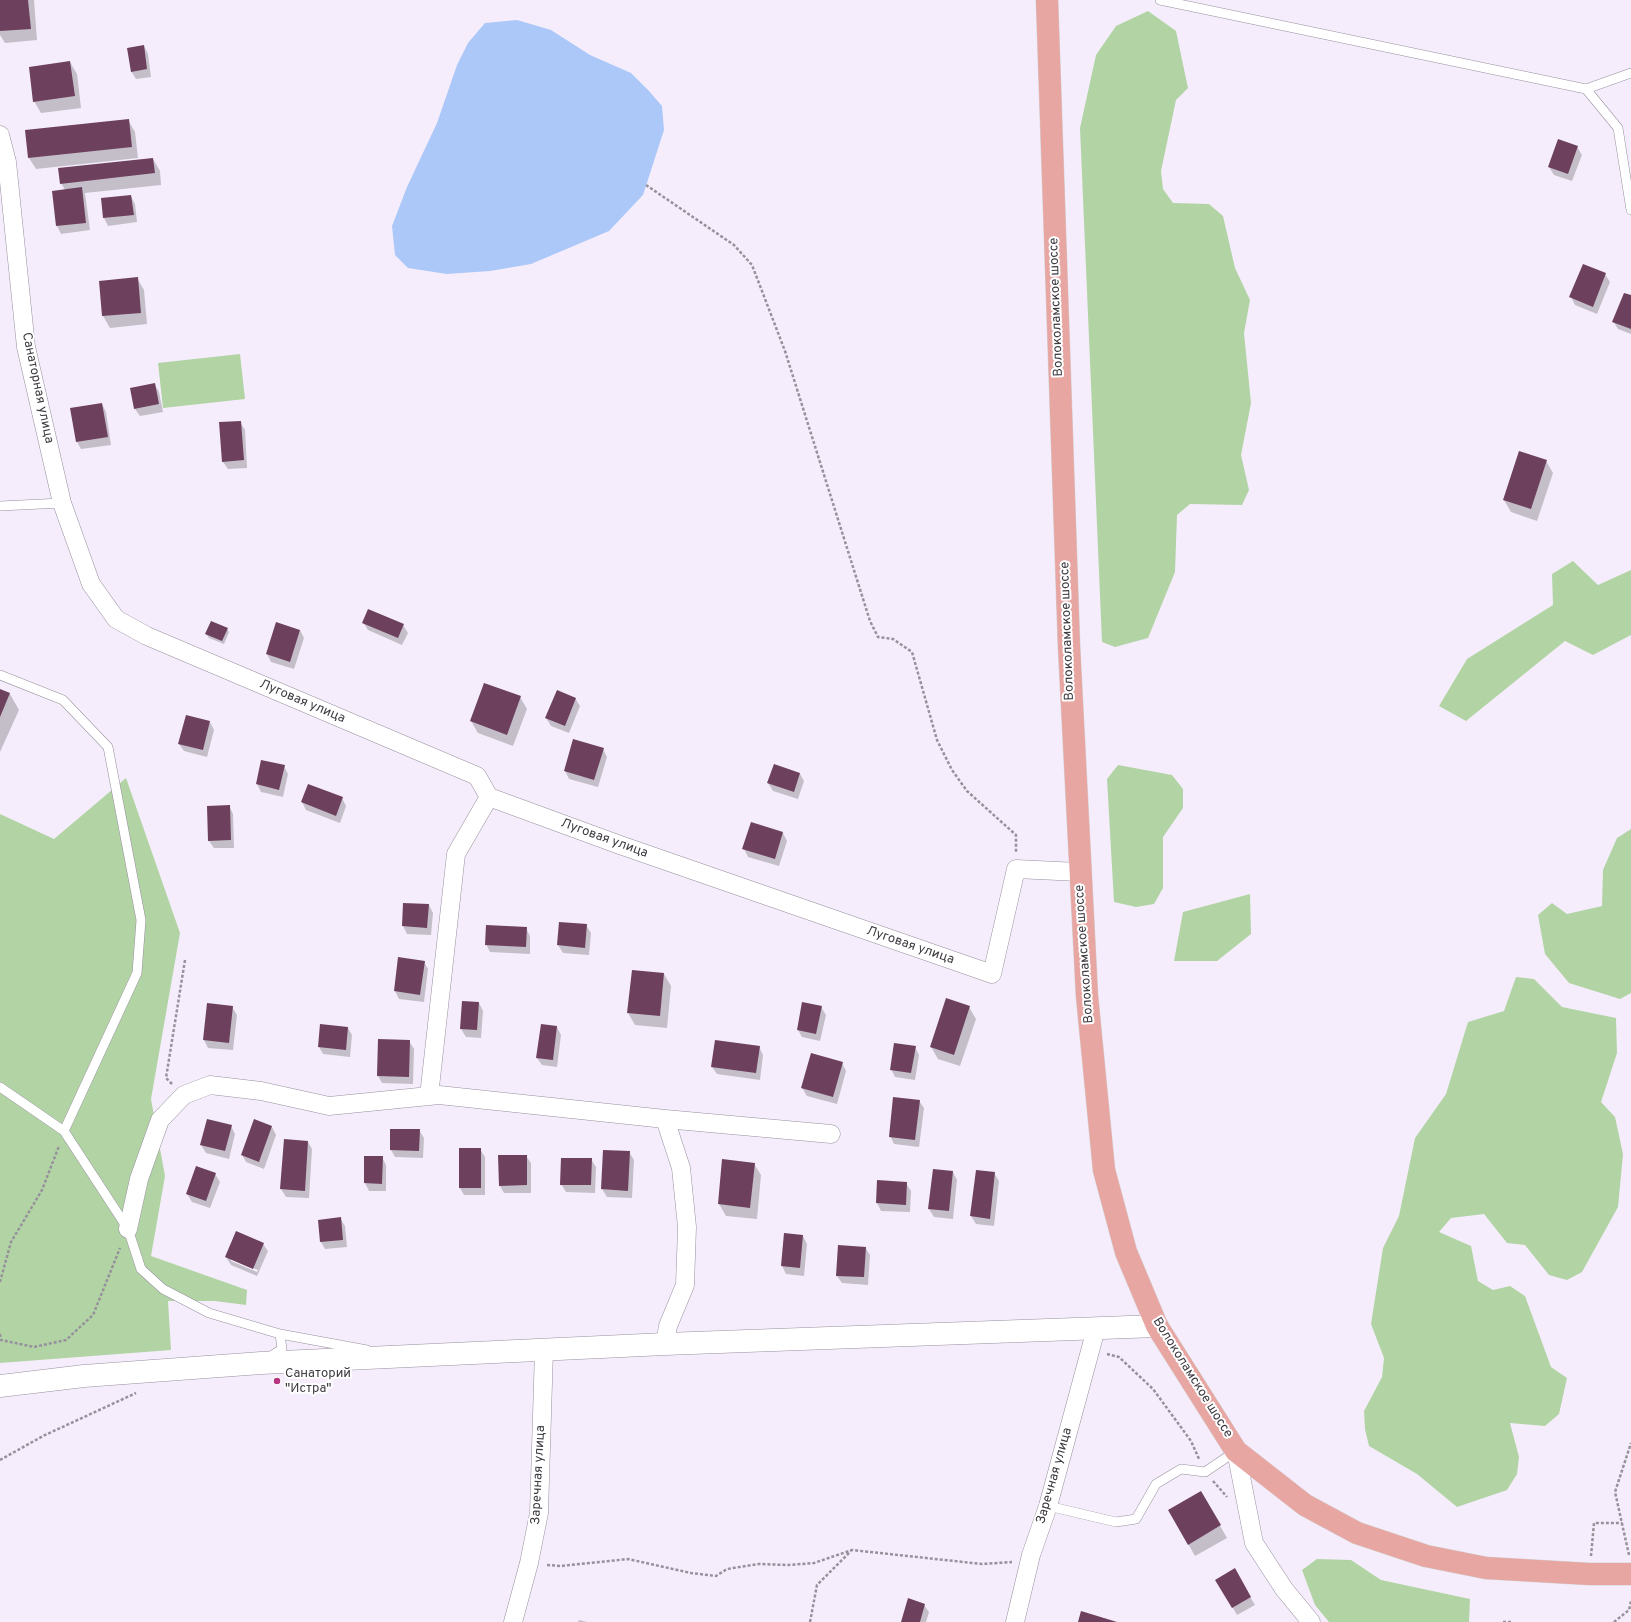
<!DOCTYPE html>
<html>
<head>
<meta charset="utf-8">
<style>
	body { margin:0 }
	canvas { display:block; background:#f5edfb }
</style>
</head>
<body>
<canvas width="1631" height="1622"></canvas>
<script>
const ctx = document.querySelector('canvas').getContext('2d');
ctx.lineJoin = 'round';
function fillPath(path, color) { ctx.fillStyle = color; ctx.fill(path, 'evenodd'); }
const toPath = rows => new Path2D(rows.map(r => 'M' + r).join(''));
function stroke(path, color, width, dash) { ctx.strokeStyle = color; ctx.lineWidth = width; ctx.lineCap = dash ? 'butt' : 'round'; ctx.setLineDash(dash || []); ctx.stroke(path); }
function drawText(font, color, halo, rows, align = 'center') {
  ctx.font = font + ' Overpass,sans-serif'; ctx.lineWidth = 4; ctx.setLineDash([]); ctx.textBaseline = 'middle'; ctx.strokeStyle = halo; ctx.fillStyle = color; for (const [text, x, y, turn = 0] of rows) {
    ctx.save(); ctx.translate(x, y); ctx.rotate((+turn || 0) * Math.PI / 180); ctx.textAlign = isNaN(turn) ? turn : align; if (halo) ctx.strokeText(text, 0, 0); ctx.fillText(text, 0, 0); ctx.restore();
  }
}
fillPath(toPath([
	[1148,11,1176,31,1188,88,1176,100,1161,171,1163,189,1173,203,1209,204,1223,216,1235,268,1250,300,1244,333,1251,403,1241,455,1249,490,1242,505,1190,504,1177,515,1175,572,1148,638,1115,647,1102,642,1080,128,1096,55,1116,26],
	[240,354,245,399,163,408,158,363],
	[1573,561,1598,585,1631,570,1631,635,1593,655,1565,641,1466,721,1439,706,1467,659,1553,605,1552,574],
	[1118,765,1172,775,1183,789,1183,808,1163,837,1163,888,1154,904,1136,907,1114,902,1107,779],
	[126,778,180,933,151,1099,165,1176,151,1256,247,1290,246,1305,215,1301,168,1301,171,1350,0,1363,0,814,54,839],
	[1631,829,1631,993,1620,999,1569,983,1545,954,1538,915,1552,903,1567,914,1602,906,1603,870,1617,838],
	[1250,894,1251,934,1217,961,1174,961,1183,912],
	[1516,977,1534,979,1562,1007,1616,1018,1617,1053,1601,1102,1615,1117,1623,1154,1618,1207,1582,1272,1567,1280,1549,1275,1525,1245,1507,1243,1484,1214,1451,1218,1439,1232,1471,1246,1478,1281,1493,1290,1510,1286,1525,1296,1551,1367,1567,1378,1559,1414,1545,1426,1510,1423,1519,1457,1517,1474,1507,1490,1457,1507,1417,1474,1369,1446,1365,1429,1364,1411,1382,1377,1384,1358,1371,1324,1383,1248,1399,1216,1415,1138,1446,1094,1468,1022,1504,1011],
	[1317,1559,1351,1560,1381,1580,1470,1599,1469,1622,1329,1622,1315,1605,1302,1570]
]), '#b2d4a5');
fillPath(toPath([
	[517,20,551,30,590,55,631,73,649,91,662,106,664,130,643,195,609,231,531,264,490,271,447,274,408,268,395,255,392,226,407,187,437,123,457,65,468,43,485,23]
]), '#acc8f8');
fillPath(toPath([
	[0,0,34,0,37,40,5,43,0,35],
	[144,46,148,54,151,77,136,79,131,71],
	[70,62,77,74,81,108,41,113,34,101],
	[128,120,135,132,138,158,36,169,29,158],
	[1577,147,1582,155,1572,181,1554,175,1549,167],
	[153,159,160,171,161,185,85,193,90,230,61,234,57,226,65,190,61,183],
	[131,196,135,204,137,222,108,226,104,218,102,199],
	[1605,274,1610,282,1597,314,1575,305,1571,297],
	[137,278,144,290,147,324,110,328,103,316],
	[1631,296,1631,334,1618,329,1613,321],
	[155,385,159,392,163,412,140,416,135,409],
	[102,404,106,412,111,445,81,449,77,442],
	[240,422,245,430,247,468,228,469,223,462],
	[1546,461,1553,473,1537,521,1511,512,1504,500],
	[363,622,403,625,408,633,402,645,368,630],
	[227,629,229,632,224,644,209,638,206,634],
	[300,630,304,638,294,669,271,662,267,654],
	[0,690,10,694,19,710,0,752],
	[520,697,527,709,513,746,478,733,471,721],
	[575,698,580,706,569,733,551,726,546,718],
	[210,722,214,730,207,757,184,751,179,744],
	[603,749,607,757,598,787,569,779,565,771],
	[262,761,284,766,288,774,283,797,261,792,257,784],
	[775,765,800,774,804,781,798,799,773,791,768,783],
	[342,798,346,806,340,823,306,810,302,802],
	[229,806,233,814,234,848,214,848,209,841],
	[783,833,787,841,779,866,748,857,744,849],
	[404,904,429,905,433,913,431,935,407,934,403,926],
	[586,925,591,933,589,955,563,953,558,945],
	[526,928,530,936,530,954,490,952,486,944],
	[399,958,424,962,428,969,424,1002,399,999,395,991],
	[664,974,671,986,667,1028,635,1025,628,1013],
	[479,1003,483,1011,481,1038,466,1037,461,1029],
	[232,1007,237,1015,233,1050,208,1048,204,1040],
	[821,1007,826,1015,820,1041,802,1037,798,1030],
	[969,1007,976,1019,960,1066,938,1059,931,1047],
	[542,1025,557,1027,561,1035,557,1067,542,1065,537,1058],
	[348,1028,352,1035,350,1057,323,1054,319,1047],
	[409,1041,414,1049,413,1084,382,1083,378,1076],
	[759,1047,763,1055,760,1080,717,1074,712,1067],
	[915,1047,919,1055,915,1080,895,1077,891,1069],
	[842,1063,846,1071,837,1104,807,1096,802,1088],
	[919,1101,924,1108,919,1147,894,1144,890,1136],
	[254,1120,272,1127,276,1135,264,1169,246,1162,242,1155],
	[231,1126,235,1134,229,1159,206,1153,201,1145],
	[419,1130,424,1138,423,1158,395,1157,391,1150],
	[308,1142,312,1149,309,1198,286,1197,281,1189],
	[480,1149,485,1157,485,1195,464,1195,460,1188],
	[604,1151,629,1152,634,1160,632,1198,607,1197,602,1189],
	[526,1156,531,1163,531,1193,504,1193,500,1186],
	[365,1157,382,1157,386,1165,386,1191,369,1191,365,1183],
	[591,1159,596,1167,595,1193,566,1192,561,1184],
	[723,1160,754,1164,761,1175,757,1219,726,1216,719,1204],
	[953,1172,957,1180,953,1219,934,1217,929,1209],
	[994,1173,999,1181,994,1226,976,1224,971,1216],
	[215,1174,220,1182,210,1208,192,1202,187,1194],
	[906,1183,911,1191,910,1212,881,1211,877,1203],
	[340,1218,345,1226,347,1247,325,1249,321,1242],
	[785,1234,803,1236,807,1244,804,1276,786,1274,782,1266],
	[263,1244,268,1251,257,1276,231,1265,226,1257],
	[231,1259,258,1270,257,1272,231,1261],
	[865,1247,870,1255,868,1285,842,1283,837,1276],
	[1201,1492,1227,1538,1195,1556,1169,1510],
	[1234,1570,1255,1605,1237,1615,1217,1580],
	[924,1605,929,1612,926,1622,902,1622],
	[579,1620,587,1622,578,1622]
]), '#0003');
fillPath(toPath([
	[0,0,28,0,31,29,0,31],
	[144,45,147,69,131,72,127,48],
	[70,61,75,96,33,102,29,67],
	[129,119,132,147,28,158,25,130],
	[1558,139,1578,146,1568,174,1548,167],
	[153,158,155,173,60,184,58,168],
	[82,187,86,223,56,226,52,191],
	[131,195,134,215,103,218,101,198],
	[1583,264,1606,273,1593,307,1569,297],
	[138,277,141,313,102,316,99,281],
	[1624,293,1631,295,1631,329,1612,322],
	[155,383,159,404,134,409,130,388],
	[102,403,108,437,76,442,70,408],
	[241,421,244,460,222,462,219,422],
	[1519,451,1547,460,1531,509,1503,500],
	[368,609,404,624,398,638,362,623],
	[211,621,228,628,222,641,205,634],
	[276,622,300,630,290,662,266,654],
	[484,683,521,696,507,735,470,721],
	[0,689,10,693,0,717],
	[557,690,576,698,565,726,545,718],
	[186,715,210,721,203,750,178,744],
	[573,739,604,748,594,780,564,771],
	[261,760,285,765,279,790,256,784],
	[774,764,800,773,794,792,767,783],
	[308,784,343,797,336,816,301,802],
	[230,805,231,840,208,841,207,806],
	[751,822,783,832,775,859,742,849],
	[403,903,429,904,427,928,402,926],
	[559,922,587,924,585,948,557,945],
	[486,925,527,927,526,947,485,945],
	[398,957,425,961,420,995,394,991],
	[632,970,664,973,660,1016,627,1013],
	[946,998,970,1006,954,1055,930,1047],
	[462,1001,479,1002,477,1030,460,1029],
	[802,1002,822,1006,816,1034,797,1030],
	[207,1003,233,1006,229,1043,203,1040],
	[320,1024,348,1027,346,1050,318,1047],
	[541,1024,557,1026,553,1060,536,1058],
	[378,1039,410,1040,409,1077,377,1076],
	[715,1040,760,1046,756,1073,711,1067],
	[894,1043,916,1046,911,1073,890,1070],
	[811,1053,843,1062,833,1097,801,1088],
	[893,1097,920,1100,915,1140,889,1137],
	[207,1119,232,1125,225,1151,200,1145],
	[254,1119,272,1126,259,1162,241,1155],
	[390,1129,420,1129,419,1151,390,1150],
	[284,1139,308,1141,305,1191,280,1189],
	[459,1148,481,1148,481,1188,459,1188],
	[603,1150,630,1151,628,1191,601,1189],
	[498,1155,527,1155,527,1185,499,1186],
	[364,1156,383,1156,382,1184,364,1183],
	[561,1158,592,1158,591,1185,560,1185],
	[722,1159,755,1163,750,1208,718,1204],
	[196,1166,216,1173,206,1201,186,1194],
	[933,1169,953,1171,949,1211,928,1209],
	[976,1170,995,1172,990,1219,970,1216],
	[877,1180,907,1182,906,1205,876,1203],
	[341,1217,343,1240,320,1242,318,1220],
	[236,1231,264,1243,253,1269,225,1257],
	[784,1233,803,1235,800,1268,781,1266],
	[838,1245,866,1247,864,1277,836,1276],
	[1201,1491,1221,1525,1188,1545,1168,1510],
	[1235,1568,1251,1597,1232,1608,1215,1580],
	[908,1598,925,1604,920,1622,901,1622],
	[1081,1611,1117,1622,1078,1622]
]), '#6d405d');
const service = toPath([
	[1160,0,1586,89,1618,128,1631,210],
	[1586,89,1631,73],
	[0,506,62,503],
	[0,675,63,700,108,747,141,920,137,973,64,1131],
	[0,1087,64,1131,128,1229,141,1269,163,1289,209,1313,280,1334,282,1349,268,1358],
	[280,1334,367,1350],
	[1048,1506,1116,1522,1136,1519,1156,1484,1181,1469,1205,1472,1236,1451]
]);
const minor = toPath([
	[0,135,7,162,26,347,62,503,91,584,116,619,147,636,477,776,489,797,620,845,992,974,1016,869,1079,872],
	[429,1096,456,854,489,797],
	[128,1229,139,1179,160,1120,184,1095,210,1085,261,1091,329,1106,439,1095,665,1119,831,1134],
	[665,1344,668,1326,685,1285,687,1227,681,1168,665,1119],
	[1236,1451,1254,1543,1284,1589,1311,1622],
	[513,1622,529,1563,539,1513,544,1350],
	[1015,1622,1031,1555,1048,1506,1096,1329]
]);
const secondary = toPath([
	[0,1386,84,1376,261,1363,665,1344,1157,1326]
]);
const primary = toPath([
	[1047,0,1069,646,1087,996,1104,1170,1126,1252,1157,1326,1236,1451,1305,1505,1357,1533,1426,1556,1486,1568,1589,1574,1631,1574]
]);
stroke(service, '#98909e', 10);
stroke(minor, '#98909e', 19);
stroke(secondary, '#98909e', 23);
stroke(primary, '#d5d4d5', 23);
stroke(toPath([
	[646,185,734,245,752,265,785,351,870,621,878,637,893,639,912,652,937,740,952,770,967,791,1016,835,1016,852],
	[172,1084,166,1078,185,960],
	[0,1282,11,1242,42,1190,59,1146],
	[0,1334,1,1340,34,1347,66,1340,93,1315,120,1248],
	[1107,1354,1119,1357,1153,1389,1191,1441,1199,1459],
	[0,1460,43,1436,136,1393],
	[1213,1481,1227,1497],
	[1629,1555,1615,1492,1631,1443],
	[1591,1556,1594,1523,1622,1523],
	[547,1565,561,1566,628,1559,691,1573,716,1576,727,1569,759,1564,788,1565,814,1563,852,1550,982,1564,1012,1562],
	[810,1622,817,1585,851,1551],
	[1503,1622,1513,1622],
	[1614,1622,1629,1610,1631,1601]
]), '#97919b', 2.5, [3, 2]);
stroke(service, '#fff', 9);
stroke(minor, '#fff', 18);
stroke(secondary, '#fff', 22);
stroke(primary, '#e8a6a3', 22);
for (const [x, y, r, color] of [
	[277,1381,4,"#b63580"]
]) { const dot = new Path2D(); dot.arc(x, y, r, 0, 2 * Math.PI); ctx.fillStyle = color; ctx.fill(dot); stroke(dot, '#fff', 1.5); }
drawText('13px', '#3e3a40', '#fff', [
	["Волоколамское шоссе",1057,307,-92],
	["Санаторная улица",37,388,78],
	["Волоколамское шоссе",1068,631,-92],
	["Луговая улица",302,702,23],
	["Луговая улица",604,839,20],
	["Луговая улица",910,946,19],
	["Волоколамское шоссе",1085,954,-94],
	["Волоколамское шоссе",1192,1378,58],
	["Заречная улица",539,1475,-87],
	["Заречная улица",1055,1476,-74]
]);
drawText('13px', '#3e3a40', '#fff', [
	["Санаторий",285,1374],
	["\"Истра\"",285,1389]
], 'left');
</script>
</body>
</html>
